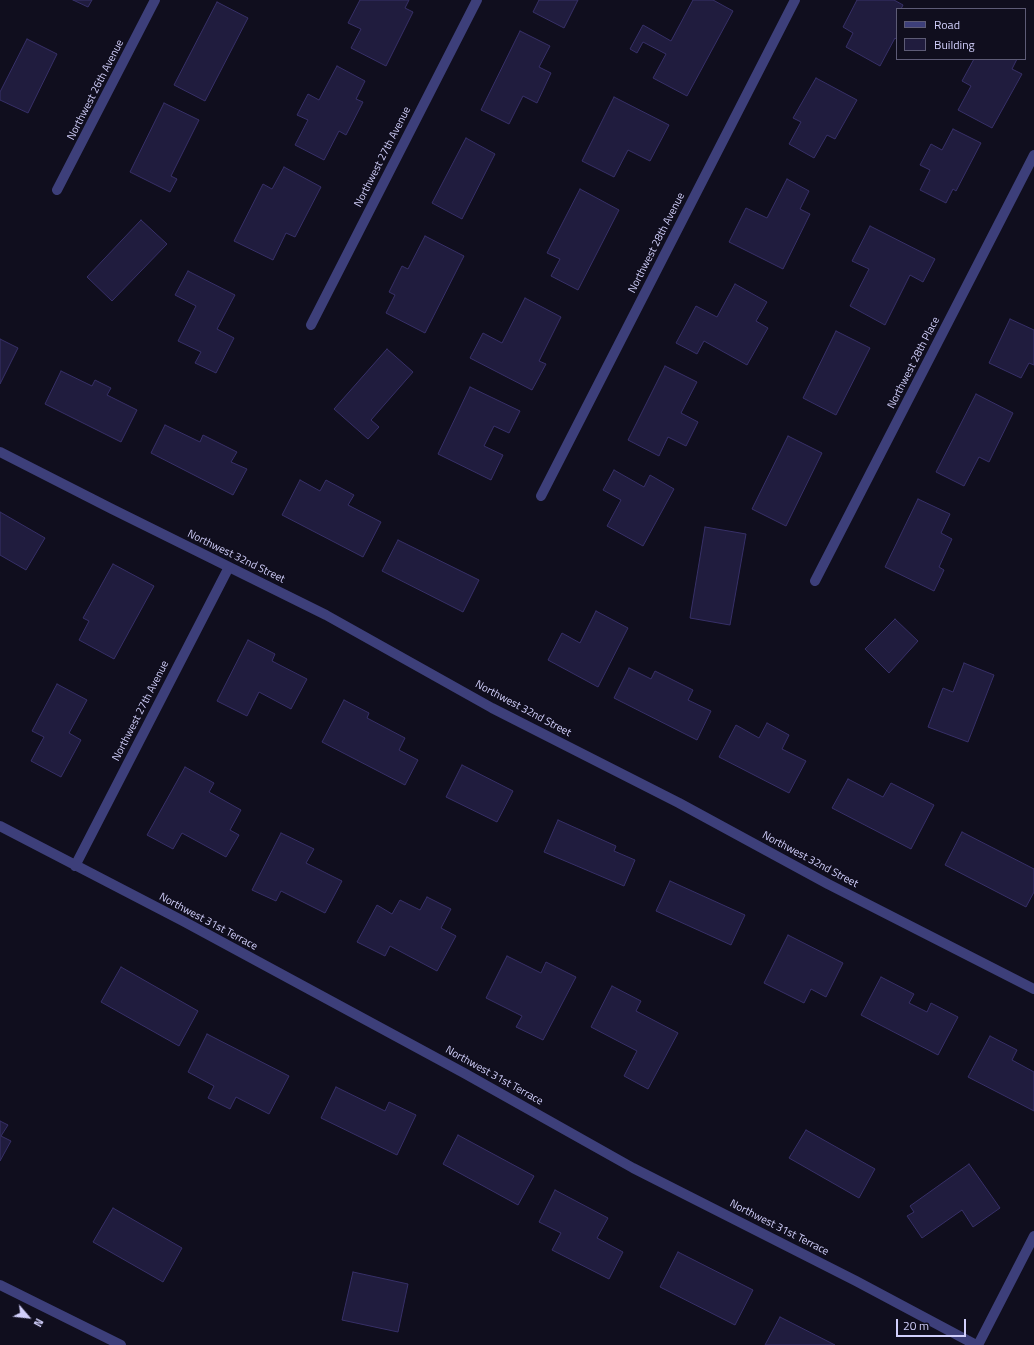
<!DOCTYPE html>
<html>
<head>
<meta charset="utf-8">
<style>
	body { margin:0 }
	#map { position:relative; width:1034px; height:1345px; overflow:hidden; background:#100e1e; font-family:"Titillium Web",sans-serif }
	canvas { display:block }
	.legend { position:absolute; left:896px; top:8px; width:130px; height:52px; box-sizing:border-box; background:#100e1e; border:1px solid #5d5b76; margin:0; padding:5px 7px; list-style:none; font-size:12px; color:#d1cffb }
	.legend li { display:flex; align-items:center; gap:8px; height:20px }
	.legend b { width:20px; border:1px solid #5d5b76 }
	.north { position:absolute; left:8px; top:1297px; width:40px; height:40px; -webkit-text-stroke:3px #100e1e; paint-order:stroke; rotate:118deg; font-size:11px; font-weight:700; line-height:16px; text-align:center; color:#d1cffb }
	.north::after { content:''; display:block; margin:auto; width:14px; height:18px; background:#d1cffb; clip-path:polygon(50% 0,100% 100%,50% 72%,0 100%) }
	.scale { position:absolute; left:896px; top:1319px; width:70px; height:18px; box-sizing:border-box; border:2px solid #d1cffb; border-top:0; padding-left:5px; font-size:12px; line-height:14px; white-space:nowrap; color:#d1cffb; -webkit-text-stroke:3px #100e1e; paint-order:stroke }
</style>
</head>
<body>
<div id="map">
<canvas width="1034" height="1345"></canvas>
<ul class="legend">
<li><b style="height:5px;background:#3d3f7a"></b>Road</li>
<li><b style="height:11px;background:#201c3e"></b>Building</li>
</ul>
<div class="north">N</div>
<div class="scale">20 m</div>
</div>
<script>
const ctx = document.querySelector('canvas').getContext('2d');
ctx.lineJoin = 'round';
function fillPath(path, color) { ctx.fillStyle = color; ctx.fill(path, 'evenodd'); }
const toPath = rows => new Path2D(rows.map(r => 'M' + r).join(''));
function stroke(path, color, width, dash) { ctx.strokeStyle = color; ctx.lineWidth = width; ctx.lineCap = dash ? 'butt' : 'round'; ctx.setLineDash(dash || []); ctx.stroke(path); }
function drawText(font, color, halo, rows, align = 'center') {
  ctx.font = font + ' "Titillium Web",sans-serif'; ctx.lineWidth = 3; ctx.setLineDash([]); ctx.textBaseline = 'middle'; ctx.strokeStyle = halo; ctx.fillStyle = color; for (const [text, x, y, turn = 0] of rows) {
    ctx.save(); ctx.translate(x, y); ctx.rotate((+turn || 0) * Math.PI / 180); ctx.textAlign = isNaN(turn) ? turn : align; if (halo) ctx.strokeText(text, 0, 0); ctx.fillText(text, 0, 0); ctx.restore();
  }
}
const building = toPath([
	[73,0,92,0,88,7,73,0],
	[360,0,409,0,405,8,413,12,386,66,351,48,361,29,348,23,360,0],
	[539,0,578,0,564,28,533,12,539,0],
	[693,0,713,0,733,11,687,96,653,78,666,54,643,42,637,53,630,49,643,25,671,41,693,0],
	[857,0,894,0,903,5,901,9,897,9,897,40,895,38,880,66,846,47,853,33,843,27,857,0],
	[217,2,248,18,205,101,174,85,217,2],
	[520,31,550,46,539,67,551,73,537,103,523,96,509,124,481,110,520,31],
	[27,39,57,54,28,113,0,100,0,92,27,39],
	[974,59,1017,59,1012,69,1022,74,992,128,958,110,971,86,962,81,974,59],
	[337,66,365,81,356,99,363,102,346,135,339,131,324,160,295,145,308,120,297,115,308,94,319,100,337,66],
	[816,78,857,100,835,139,827,135,814,158,789,144,801,122,793,118,816,78],
	[614,97,669,125,650,161,628,150,614,177,582,161,614,97],
	[164,103,199,120,171,176,177,179,170,192,130,172,164,103],
	[953,129,981,143,956,191,953,189,946,203,920,190,930,170,920,165,931,144,942,150,953,129],
	[466,138,495,154,462,219,432,203,466,138],
	[284,167,321,187,295,237,286,233,273,260,234,241,263,184,272,189,284,167],
	[787,179,809,191,800,209,810,214,783,269,729,242,746,208,767,218,787,179],
	[580,189,619,210,578,290,551,276,560,259,547,253,580,189],
	[141,220,167,244,112,301,87,277,141,220],
	[870,226,935,259,923,282,910,275,885,325,850,306,869,269,852,261,870,226],
	[425,236,464,256,425,333,386,313,395,295,389,292,402,266,408,269,425,236],
	[188,271,235,295,217,329,234,338,216,373,195,363,201,352,178,341,196,306,175,295,188,271],
	[735,284,767,302,756,321,768,328,747,365,704,341,697,354,676,343,696,306,717,317,735,284],
	[525,298,561,317,539,361,546,364,532,390,470,358,483,333,502,343,525,298],
	[1010,319,1034,330,1034,365,1029,363,1021,378,989,363,1010,319],
	[836,331,870,348,836,415,803,398,836,331],
	[0,339,18,348,0,384,0,339],
	[387,349,413,372,371,420,379,427,368,439,334,409,387,349],
	[665,366,697,382,681,413,698,422,686,446,668,437,659,456,628,440,665,366],
	[61,371,92,386,95,380,111,388,107,395,137,410,121,442,45,404,61,371],
	[470,387,520,411,509,433,494,426,484,446,503,455,491,480,438,454,470,387],
	[976,394,1013,413,989,462,979,457,964,486,936,472,976,394],
	[165,425,200,442,203,435,237,452,231,462,247,469,233,495,151,453,165,425],
	[788,436,822,453,786,526,752,509,788,436],
	[614,470,644,487,650,475,674,489,643,546,607,526,621,500,603,490,614,470],
	[300,480,320,491,326,480,354,495,348,505,381,522,363,557,282,515,300,480],
	[918,499,950,514,941,533,952,539,939,567,944,570,934,591,885,567,918,499],
	[0,512,45,538,26,570,0,555,0,512],
	[705,527,746,534,730,625,690,618,705,527],
	[398,540,479,580,463,612,382,571,398,540],
	[113,564,154,586,114,659,79,640,89,621,83,618,113,564],
	[596,611,628,628,598,687,548,660,562,633,580,643,596,611],
	[895,619,918,641,889,673,865,649,895,619],
	[248,640,275,654,272,661,307,679,291,709,259,692,247,716,217,701,248,640],
	[964,663,994,675,968,742,928,727,943,688,953,692,964,663],
	[629,668,651,679,655,671,693,690,688,700,711,711,697,740,614,698,629,668],
	[57,684,87,700,69,733,81,740,61,777,31,761,44,737,32,731,57,684],
	[344,700,369,713,367,718,405,738,399,750,418,760,405,785,322,742,344,700],
	[767,723,789,735,782,749,806,761,789,793,719,757,736,725,759,738,767,723],
	[462,765,513,791,497,822,446,797,462,765],
	[185,767,214,783,209,792,241,810,230,830,239,835,226,857,182,833,173,849,147,835,185,767],
	[848,779,883,797,891,783,934,805,911,849,832,808,848,779],
	[558,820,616,846,614,851,635,860,624,886,544,852,558,820],
	[962,832,1034,869,1034,892,1026,907,945,865,962,832],
	[281,833,314,849,306,863,342,881,325,913,281,891,276,901,252,890,281,833],
	[670,881,745,915,731,945,656,911,670,881],
	[427,897,451,909,441,928,456,936,437,971,390,946,385,956,357,942,377,905,392,914,400,900,420,910,427,897],
	[788,935,843,963,826,997,811,989,804,1003,764,983,788,935],
	[507,956,541,973,546,962,576,977,543,1040,516,1027,522,1016,486,998,507,956],
	[121,967,198,1011,179,1046,101,1002,121,967],
	[881,977,914,994,909,1003,927,1012,931,1003,958,1017,938,1055,861,1015,881,977],
	[612,986,641,1001,636,1011,678,1033,648,1089,624,1076,637,1051,591,1027,612,986],
	[207,1034,289,1076,269,1114,236,1097,230,1109,208,1098,214,1086,188,1072,207,1034],
	[990,1036,1017,1050,1012,1060,1034,1072,1034,1111,968,1077,990,1036],
	[336,1087,385,1111,389,1102,416,1115,397,1155,321,1118,336,1087],
	[0,1121,8,1125,1,1136,11,1141,0,1161,0,1121],
	[806,1130,875,1169,859,1198,789,1158,806,1130],
	[458,1135,534,1176,518,1205,443,1164,458,1135],
	[969,1164,1000,1208,973,1227,962,1210,922,1238,907,1216,914,1212,910,1206,969,1164],
	[555,1190,608,1218,597,1238,623,1252,609,1279,552,1250,561,1233,539,1222,555,1190],
	[113,1208,182,1248,163,1282,93,1242,113,1208],
	[678,1252,753,1290,735,1325,660,1287,678,1252],
	[353,1272,408,1284,398,1332,342,1320,353,1272],
	[780,1317,835,1345,765,1345,780,1317]
]);
fillPath(building, '#201c3e');
stroke(building, '#373068', 1);
stroke(toPath([
	[57,190,155,0],
	[311,325,477,0],
	[0,452,112,509,326,615,492,708,679,803,828,884,1034,989],
	[541,496,795,0],
	[815,581,1034,155],
	[0,826,183,921,464,1073,633,1168,856,1281,976,1345],
	[75,866,229,567],
	[0,1285,121,1345],
	[978,1345,1034,1236]
]), '#3d3f7a', 10);
drawText('11px', '#d1cffb', '#100e1e', [
	["Northwest 26th Avenue",96,90,-63],
	["Northwest 27th Avenue",383,157,-63],
	["Northwest 28th Avenue",657,243,-63],
	["Northwest 28th Place",914,363,-63],
	["Northwest 32nd Street",236,557,26],
	["Northwest 32nd Street",523,709,28],
	["Northwest 27th Avenue",141,711,-63],
	["Northwest 32nd Street",810,860,28],
	["Northwest 31st Terrace",208,922,28],
	["Northwest 31st Terrace",494,1076,29],
	["Northwest 31st Terrace",779,1228,27]
]);
</script>
</body>
</html>
